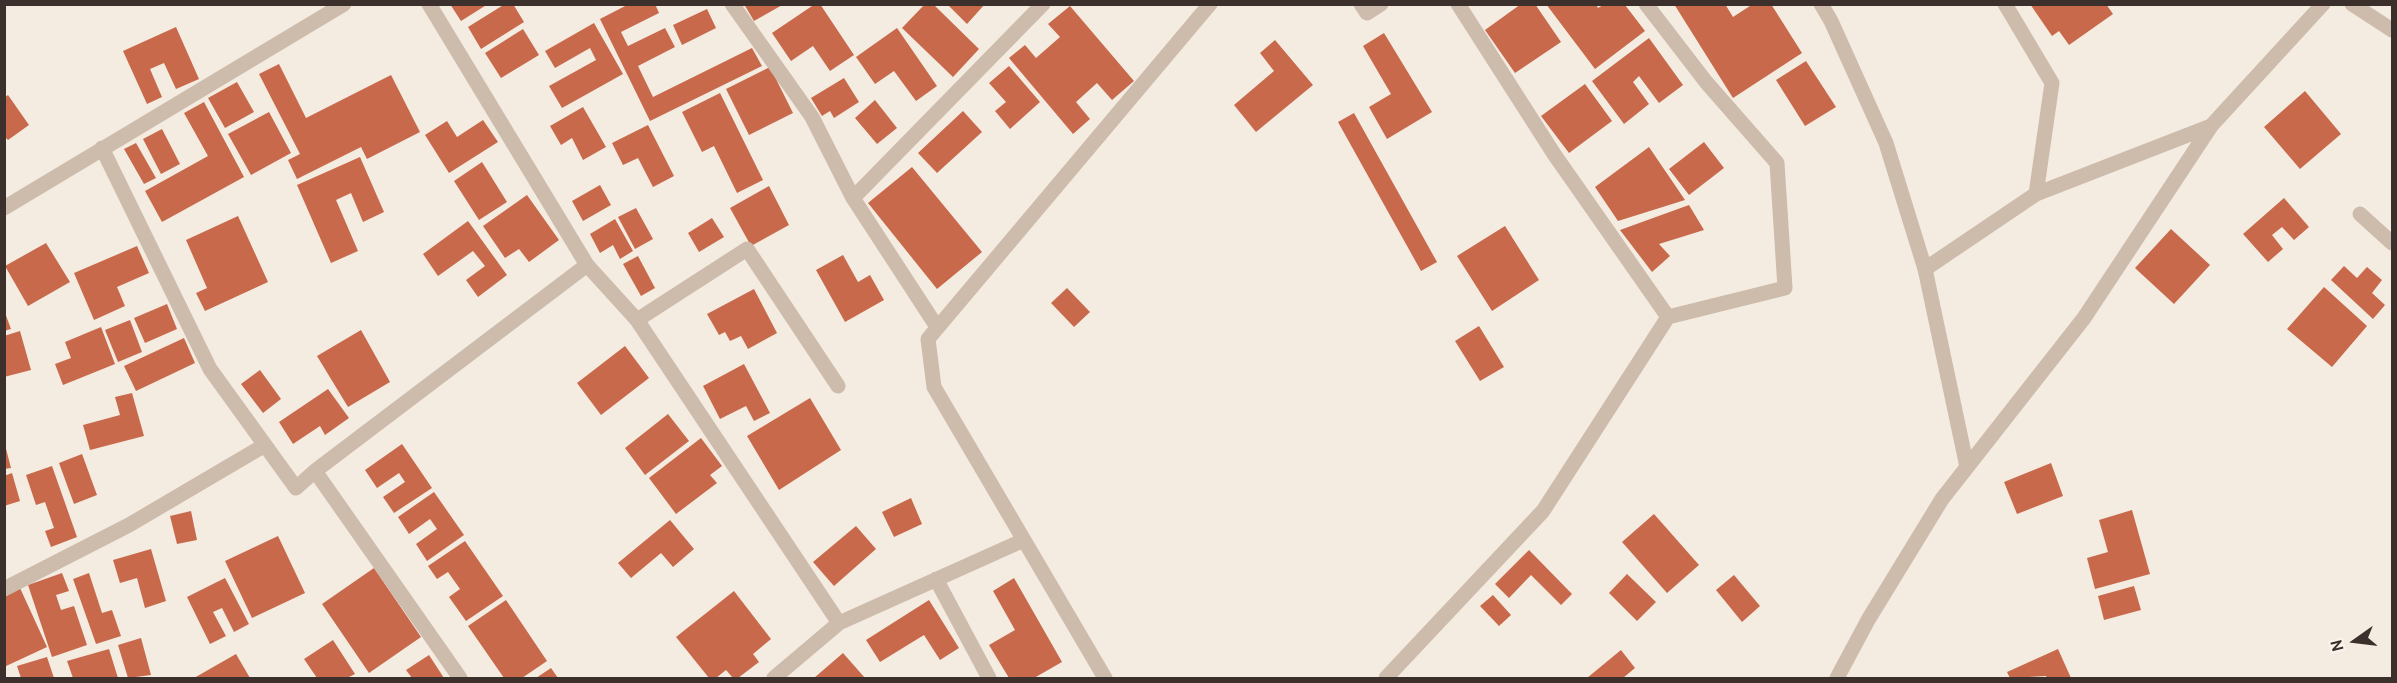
<!DOCTYPE html>
<html>
<head>
<meta charset="utf-8">
<style>
	body { margin:0 }
	#map { position:relative; width:2397px; height:683px; overflow:hidden; background:#f4ebe1; font-family:Cabin,sans-serif }
	canvas { display:block }
	.frame { position:absolute; inset:0; border:6px solid #3b302b; pointer-events:none }
	.north { position:absolute; left:2325px; top:611px; width:60px; height:60px; -webkit-text-stroke:4px #fbf5ee; paint-order:stroke; rotate:256deg; font-size:16px; font-weight:700; line-height:24px; text-align:center; color:#3b302b }
	.north::after { content:''; display:block; margin:auto; width:21px; height:27px; background:#3b302b; clip-path:polygon(50% 0,100% 100%,50% 72%,0 100%) }
</style>
</head>
<body>
<div id="map">
<canvas width="2397" height="683"></canvas>
<div class="frame"></div>
<div class="north">N</div>
</div>
<script>
const ctx = document.querySelector('canvas').getContext('2d');
ctx.lineJoin = 'round';
function fillPath(path, color) { ctx.fillStyle = color; ctx.fill(path, 'evenodd'); }
const toPath = rows => new Path2D(rows.map(r => 'M' + r).join(''));
function stroke(path, color, width, dash) { ctx.strokeStyle = color; ctx.lineWidth = width; ctx.lineCap = dash ? 'butt' : 'round'; ctx.setLineDash(dash || []); ctx.stroke(path); }
fillPath(toPath([
	[450,4,488,4,461,21],
	[505,4,513,4,524,22,481,49,468,27],
	[629,4,655,4,659,13,621,32,628,46,665,28,675,47,638,66,653,97,752,48,762,66,650,121,600,19],
	[744,4,784,4,754,21],
	[815,4,820,4,854,55,830,71,813,46,791,61,772,33],
	[925,4,933,4,979,49,953,77,902,28],
	[947,4,985,4,967,24],
	[1521,4,1535,4,1561,42,1515,73,1485,30],
	[1546,4,1596,4,1598,8,1603,5,1625,5,1645,31,1595,69],
	[1674,4,1725,4,1733,17,1753,4,1771,4,1802,53,1733,98],
	[2030,4,2106,4,2113,14,2069,45,2059,31,2052,36],
	[1070,6,1134,81,1112,100,1097,83,1076,102,1090,119,1073,134,1009,58,1025,45,1036,58,1060,37,1048,24],
	[707,9,716,28,682,45,673,25],
	[594,23,623,74,562,108,549,86,596,60,590,48,555,68,545,51],
	[176,27,199,79,176,89,164,63,150,69,162,97,147,104,123,51],
	[897,28,937,86,916,101,894,71,875,84,856,57],
	[523,29,539,55,501,78,485,53],
	[1384,33,1432,112,1387,139,1369,107,1391,94,1363,46],
	[1649,38,1683,85,1659,103,1639,76,1633,82,1649,104,1624,124,1592,81],
	[1275,40,1313,85,1256,132,1234,105,1274,71,1260,53],
	[1806,61,1836,107,1805,126,1776,80],
	[279,64,306,118,391,75,420,132,367,159,361,147,297,179,288,160,300,154,259,74],
	[1009,66,1040,102,1010,129,995,111,1006,102,989,83],
	[770,67,793,113,749,135,726,89],
	[844,78,859,102,834,118,830,111,822,116,811,98],
	[237,82,254,112,225,128,208,98],
	[1585,84,1612,121,1569,153,1541,116],
	[2305,91,2341,134,2300,169,2264,127],
	[720,93,763,180,737,193,714,146,702,152,682,112],
	[8,95,29,125,8,140,4,136,4,98],
	[875,100,897,128,877,144,855,118],
	[204,102,244,177,162,222,145,191,208,156,184,113],
	[583,107,606,147,583,160,572,138,561,145,550,126],
	[963,111,982,132,937,173,918,153],
	[269,112,291,153,251,175,228,134],
	[1354,113,1437,262,1421,271,1338,122],
	[483,120,498,142,449,173,425,135,447,121,457,137],
	[648,125,674,176,653,187,638,158,623,165,612,143],
	[162,129,180,164,161,174,143,139],
	[1704,142,1724,168,1689,195,1669,169],
	[136,143,156,178,144,184,124,149],
	[1649,147,1685,200,1618,221,1595,187],
	[360,157,384,212,363,222,351,193,336,200,358,251,331,263,297,185],
	[482,162,507,202,479,220,454,181],
	[912,167,982,252,937,289,868,203],
	[600,185,611,205,583,221,572,201],
	[769,186,789,225,751,246,730,208],
	[527,195,559,240,529,262,519,249,505,258,483,226],
	[2284,198,2309,227,2294,240,2282,227,2272,235,2283,249,2268,262,2243,234],
	[1689,205,1704,230,1659,244,1670,256,1652,272,1620,230],
	[636,208,653,239,635,249,618,217],
	[238,216,268,282,205,311,196,293,207,288,186,240],
	[712,218,724,237,699,252,688,233],
	[615,219,633,251,620,259,613,245,600,253,590,234],
	[468,221,507,275,478,297,466,280,485,266,473,251,438,276,423,254],
	[1505,226,1539,280,1492,311,1457,256],
	[2171,229,2210,265,2174,304,2135,268],
	[46,243,70,282,28,306,5,266],
	[137,246,149,273,117,287,125,306,94,320,74,273],
	[843,255,858,282,870,275,884,300,845,322,816,270],
	[638,256,655,288,641,296,623,264],
	[2344,266,2357,278,2367,267,2382,280,2372,293,2385,305,2373,319,2331,280],
	[2324,287,2367,326,2332,367,2287,329],
	[1067,288,1090,312,1074,327,1051,303],
	[754,289,777,333,748,349,741,336,730,341,725,332,719,335,707,314],
	[167,304,177,329,145,343,134,318],
	[4,310,11,329,4,331],
	[130,320,142,352,118,362,105,330],
	[1479,326,1504,367,1480,381,1455,341],
	[101,327,115,364,63,385,55,364,71,358,65,342],
	[361,330,390,382,348,407,317,356],
	[20,331,31,370,4,377,4,336],
	[184,338,195,363,136,391,124,366],
	[625,346,649,378,601,415,577,383],
	[744,364,770,413,754,421,746,406,720,419,703,386],
	[260,370,281,399,263,413,241,384],
	[328,389,349,418,325,435,320,426,293,444,279,422],
	[132,393,144,436,90,450,83,425,120,415,115,397],
	[810,398,841,450,779,490,747,436],
	[668,414,689,441,645,475,625,448],
	[701,438,722,466,710,475,717,483,676,514,649,478],
	[4,441,11,468,4,469],
	[402,444,432,488,394,513,383,497,405,482,399,473,377,488,365,470],
	[82,454,97,495,74,504,59,463],
	[2051,463,2063,496,2017,514,2004,482],
	[52,466,77,537,51,547,45,531,54,528,45,502,36,505,26,475],
	[12,473,20,501,4,506,4,476],
	[434,492,464,535,427,561,416,544,437,529,430,519,409,534,398,517],
	[911,498,922,524,894,537,882,512],
	[2132,510,2150,574,2095,589,2087,558,2108,552,2099,520],
	[191,511,197,540,177,544,170,516],
	[1654,514,1699,565,1667,593,1622,542],
	[670,520,694,549,673,567,661,553,631,578,618,563],
	[856,526,876,549,834,586,813,562],
	[278,536,305,593,252,618,225,561],
	[465,541,503,596,466,621,449,597,460,589,448,572,437,579,428,566],
	[151,549,166,601,145,608,137,578,120,583,113,560],
	[1529,550,1572,594,1561,605,1531,575,1509,598,1495,584],
	[374,568,421,637,369,673,322,604],
	[62,573,69,591,56,595,61,610,74,606,87,645,52,657,28,585],
	[89,573,102,613,112,610,121,636,96,644,73,579],
	[1627,574,1656,602,1637,621,1609,593],
	[1734,575,1760,606,1742,622,1716,590],
	[225,578,249,624,234,632,222,608,213,612,226,636,210,644,187,597],
	[1014,578,1062,662,1034,678,1009,678,989,645,1015,630,993,591],
	[2134,586,2141,610,2104,620,2098,596],
	[20,588,47,647,4,667,4,595],
	[734,591,771,639,753,654,759,662,738,678,733,678,726,670,716,678,709,678,676,637],
	[1493,595,1511,615,1499,626,1480,606],
	[506,600,547,661,522,678,504,678,468,626],
	[929,600,959,648,940,660,924,635,880,662,866,640],
	[141,638,151,675,128,678,118,645],
	[333,640,355,674,347,678,317,678,304,659],
	[109,649,118,678,73,678,67,661],
	[2058,649,2071,678,2047,678,2046,676,2010,678,2007,672],
	[1621,650,1635,668,1623,678,1587,678],
	[843,653,865,678,814,678],
	[236,654,250,678,194,678],
	[429,655,444,678,412,678,406,670],
	[47,657,54,678,21,678,17,666],
	[551,668,558,678,536,678]
]), '#c8694b');
stroke(toPath([
	[429,4,587,265],
	[732,4,812,117,853,198,937,327],
	[1361,4,1367,13,1381,4],
	[1646,4,1706,82,1777,163,1785,288,1668,317],
	[1821,4,1831,21,1886,143,1925,269],
	[2005,4,2052,83,2036,194],
	[2352,4,2392,30],
	[102,148,210,369,296,488,315,471],
	[853,198,1043,4],
	[4,208,344,4],
	[2360,214,2392,243],
	[637,320,839,623],
	[1967,467,1925,269,2036,194,2211,126],
	[936,579,989,678],
	[4,589,129,525,265,445],
	[460,678,315,471,587,265,637,320,747,249,838,386],
	[774,678,839,623,1024,540],
	[1105,678,934,387,928,339,1210,4],
	[1386,678,1543,511,1668,317,1554,154,1458,4],
	[1837,678,1868,620,1942,499,2084,318,2211,126,2323,4]
]), '#cdbbac', 15);
</script>
</body>
</html>
